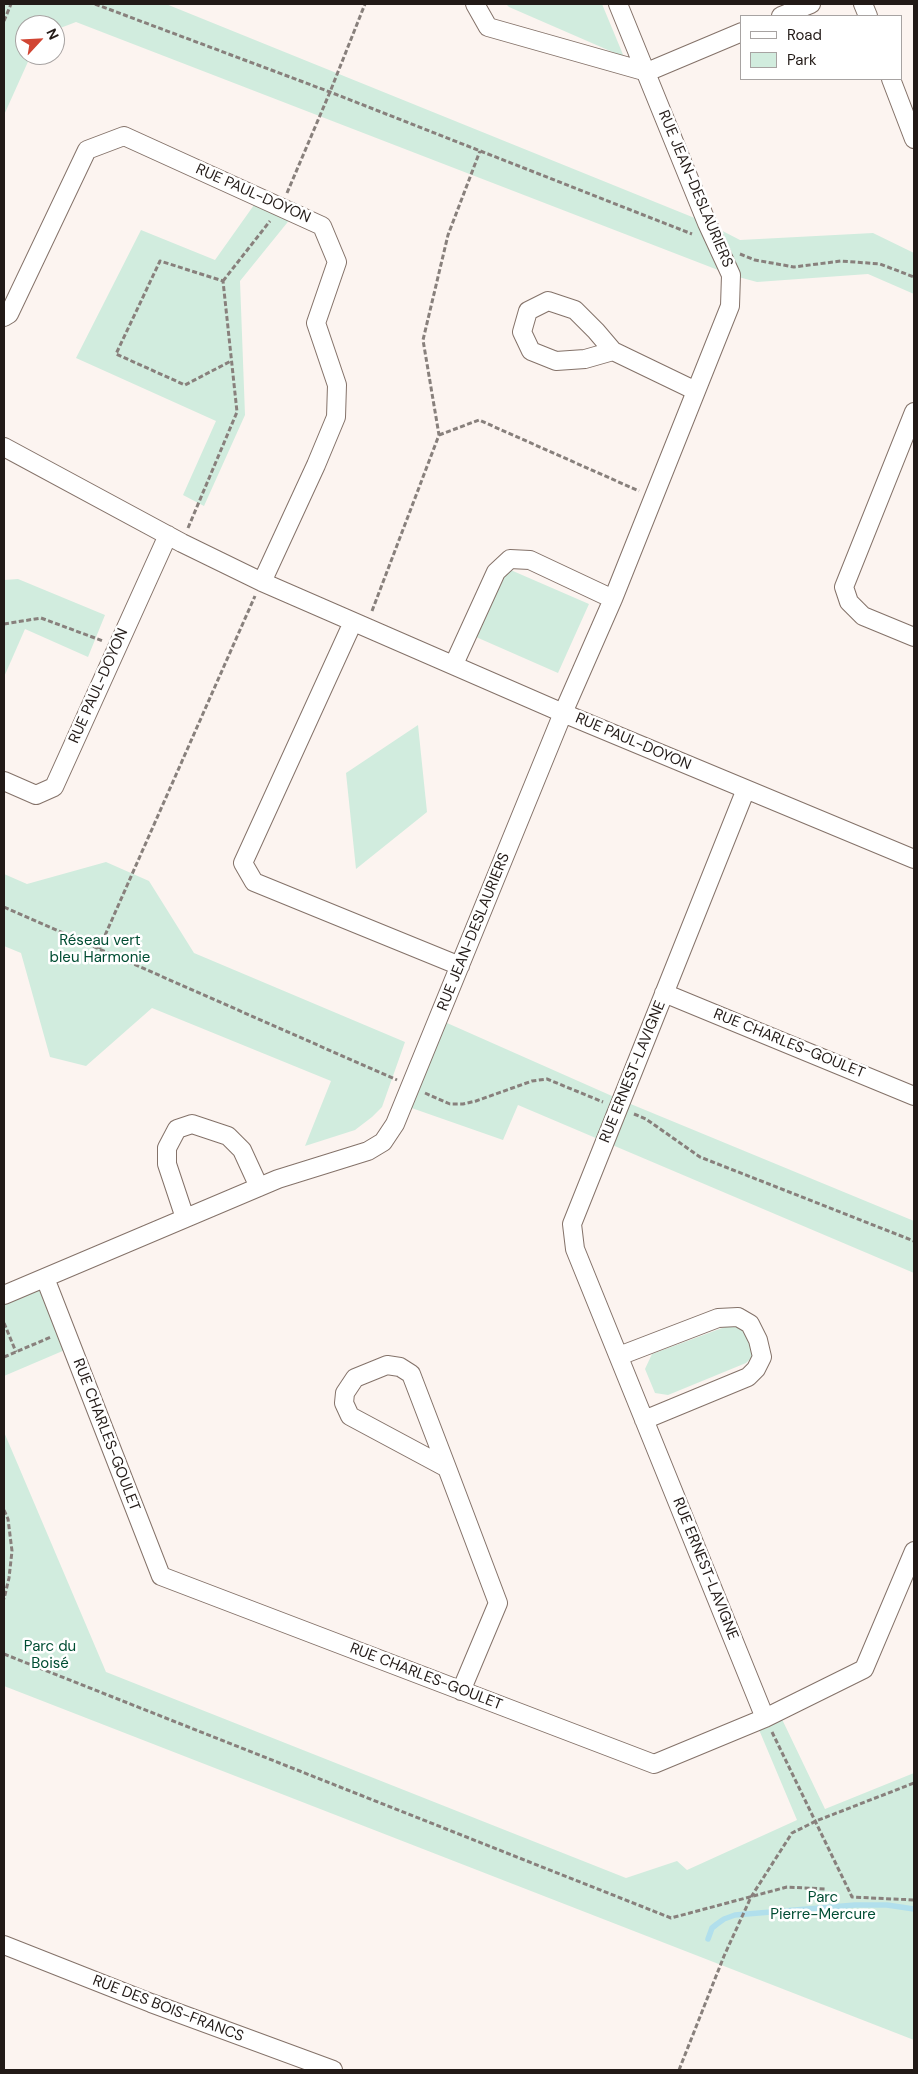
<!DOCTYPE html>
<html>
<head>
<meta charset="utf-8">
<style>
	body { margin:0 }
	#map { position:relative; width:918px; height:2074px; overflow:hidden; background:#fcf4f0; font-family:"DM Sans",sans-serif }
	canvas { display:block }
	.frame { position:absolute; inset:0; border:5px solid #221a17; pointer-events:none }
	.legend { position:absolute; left:740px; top:15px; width:162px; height:65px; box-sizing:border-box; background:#fff; border:1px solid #a7a3a2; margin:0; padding:6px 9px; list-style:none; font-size:15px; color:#221a17 }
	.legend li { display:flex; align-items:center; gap:10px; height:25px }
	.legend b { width:25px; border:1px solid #a7a3a2 }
	.north { position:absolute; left:15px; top:15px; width:50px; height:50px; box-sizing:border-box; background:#fff; border:1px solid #a7a3a2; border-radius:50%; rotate:65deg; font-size:14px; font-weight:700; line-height:20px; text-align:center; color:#221a17 }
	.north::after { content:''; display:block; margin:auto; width:18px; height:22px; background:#d14533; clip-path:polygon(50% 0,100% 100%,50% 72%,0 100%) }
</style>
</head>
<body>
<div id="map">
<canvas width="918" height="2074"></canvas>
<div class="frame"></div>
<ul class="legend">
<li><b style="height:6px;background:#fff"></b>Road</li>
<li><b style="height:14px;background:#d1ecde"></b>Park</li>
</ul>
<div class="north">N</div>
</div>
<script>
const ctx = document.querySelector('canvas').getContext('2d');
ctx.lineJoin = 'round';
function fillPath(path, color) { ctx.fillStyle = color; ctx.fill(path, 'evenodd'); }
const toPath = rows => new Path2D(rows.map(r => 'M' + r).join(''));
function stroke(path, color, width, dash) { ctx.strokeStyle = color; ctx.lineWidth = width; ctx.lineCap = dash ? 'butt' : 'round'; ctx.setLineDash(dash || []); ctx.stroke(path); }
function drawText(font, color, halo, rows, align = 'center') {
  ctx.font = font + ' "DM Sans",sans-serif'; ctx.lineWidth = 5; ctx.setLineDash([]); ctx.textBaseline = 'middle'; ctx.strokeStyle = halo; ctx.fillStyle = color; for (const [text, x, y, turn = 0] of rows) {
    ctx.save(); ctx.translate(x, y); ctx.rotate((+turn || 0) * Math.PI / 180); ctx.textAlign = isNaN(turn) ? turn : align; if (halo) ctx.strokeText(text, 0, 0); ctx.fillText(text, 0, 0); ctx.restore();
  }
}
fillPath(toPath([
	[4,4,166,4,707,223,740,240,873,233,914,253,914,294,868,274,757,282,731,275,76,22,55,30,55,25,25,25,25,55,31,55,4,115],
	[506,4,602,4,624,57,509,7],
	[254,205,291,218,240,281,245,415,204,506,183,495,216,421,76,358,141,230,215,260],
	[506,568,589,604,558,673,476,637],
	[18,579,105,615,88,657,25,629,4,677,4,580],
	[418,725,427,812,356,869,346,773],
	[106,862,149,881,194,953,405,1042,382,1107,372,1117,355,1130,305,1146,331,1081,152,1008,86,1066,50,1057,21,953,4,946,4,874,27,884],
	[438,1019,621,1100,914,1221,914,1273,518,1105,503,1140,403,1105],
	[45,1278,72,1347,4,1376,4,1295],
	[737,1325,745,1331,754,1351,752,1357,746,1363,668,1395,655,1393,645,1369,652,1354,725,1327],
	[4,1432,106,1672,626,1878,677,1861,687,1870,797,1820,757,1725,780,1715,825,1809,914,1773,914,2040,4,1686]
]), '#d1ecde');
stroke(toPath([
	[708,1939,712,1928,717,1924,724,1919,735,1915,855,1905,887,1905,914,1909]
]), '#b1dfec', 5.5);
const minor = toPath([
	[475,4,488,27,647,72,742,32],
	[863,4,868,16],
	[781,16,811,4],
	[891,79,914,139],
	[4,317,9,314,87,150,124,136,322,226,337,262,316,323,337,385,336,417,316,465,262,582],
	[613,351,585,359,556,361,531,351,522,332,528,311,548,301,575,310,596,331,613,351,696,391],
	[914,412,844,587,849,602,863,616,914,637],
	[4,447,182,543,262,582,563,713,914,859],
	[353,622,243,863,254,882,460,966],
	[454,664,496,572,510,559,530,560,613,599],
	[4,781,36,795,54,787,168,535],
	[746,789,572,1224,575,1249,765,1718],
	[664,993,914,1096],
	[185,1218,167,1164,167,1148,177,1129,192,1124,228,1136,242,1150,259,1187],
	[45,1278,161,1576,654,1764,765,1718,864,1669,914,1551],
	[4,1295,278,1179,368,1151,383,1142,395,1124,563,713,613,599,730,306,731,275,707,223,618,4],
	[619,1356,718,1318,738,1317,750,1324,758,1340,762,1357,756,1369,748,1377,644,1420],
	[447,1468,350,1416,344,1403,345,1393,355,1378,387,1365,400,1367,411,1374,447,1468,498,1603,461,1691],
	[4,1945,151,2003,333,2070]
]);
stroke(minor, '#847269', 20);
stroke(toPath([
	[95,4,330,92,692,234],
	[4,21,11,4],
	[287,193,330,92,365,4],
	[740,254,755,260,794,267,841,261,880,264,914,277],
	[223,281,270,221],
	[439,435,479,420,639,491],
	[188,528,237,412,223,281,160,261,116,354,185,385,231,361],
	[372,611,439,435,423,340,448,235,480,151],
	[4,624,41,618,103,641],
	[4,907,397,1080],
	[99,949,255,596],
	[425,1093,450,1104,463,1104,476,1101,532,1081,547,1079,603,1102],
	[634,1114,646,1119,700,1157,914,1241],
	[4,1323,16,1352],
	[4,1357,51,1337],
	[4,1510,8,1519,12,1551,9,1578,4,1599],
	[4,1654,671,1918,787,1887,827,1889],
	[772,1732,852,1897,914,1900],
	[679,2070,724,1956,751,1897,792,1833,816,1821,914,1783]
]), '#88807c', 3, [5, 2.5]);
stroke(minor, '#fff', 18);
drawText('15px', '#221a17', '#fff', [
	["RUE JEAN-DESLAURIERS",695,189,67],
	["RUE PAUL-DOYON",253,194,24],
	["RUE PAUL-DOYON",99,686,-66],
	["RUE PAUL-DOYON",633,742,23],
	["RUE JEAN-DESLAURIERS",474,932,-68],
	["RUE CHARLES-GOULET",789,1044,22],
	["RUE ERNEST-LAVIGNE",633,1072,-68],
	["RUE CHARLES-GOULET",106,1435,69],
	["RUE ERNEST-LAVIGNE",705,1569,68],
	["RUE CHARLES-GOULET",426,1677,21],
	["RUE DES BOIS-FRANCS",168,2009,21]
]);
drawText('15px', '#004d33', '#fff', [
	["Réseau vert",100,941],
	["bleu Harmonie",100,958],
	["Parc du",50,1647],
	["Boisé",50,1664],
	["Parc",823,1898],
	["Pierre-Mercure",823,1915]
]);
</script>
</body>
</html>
